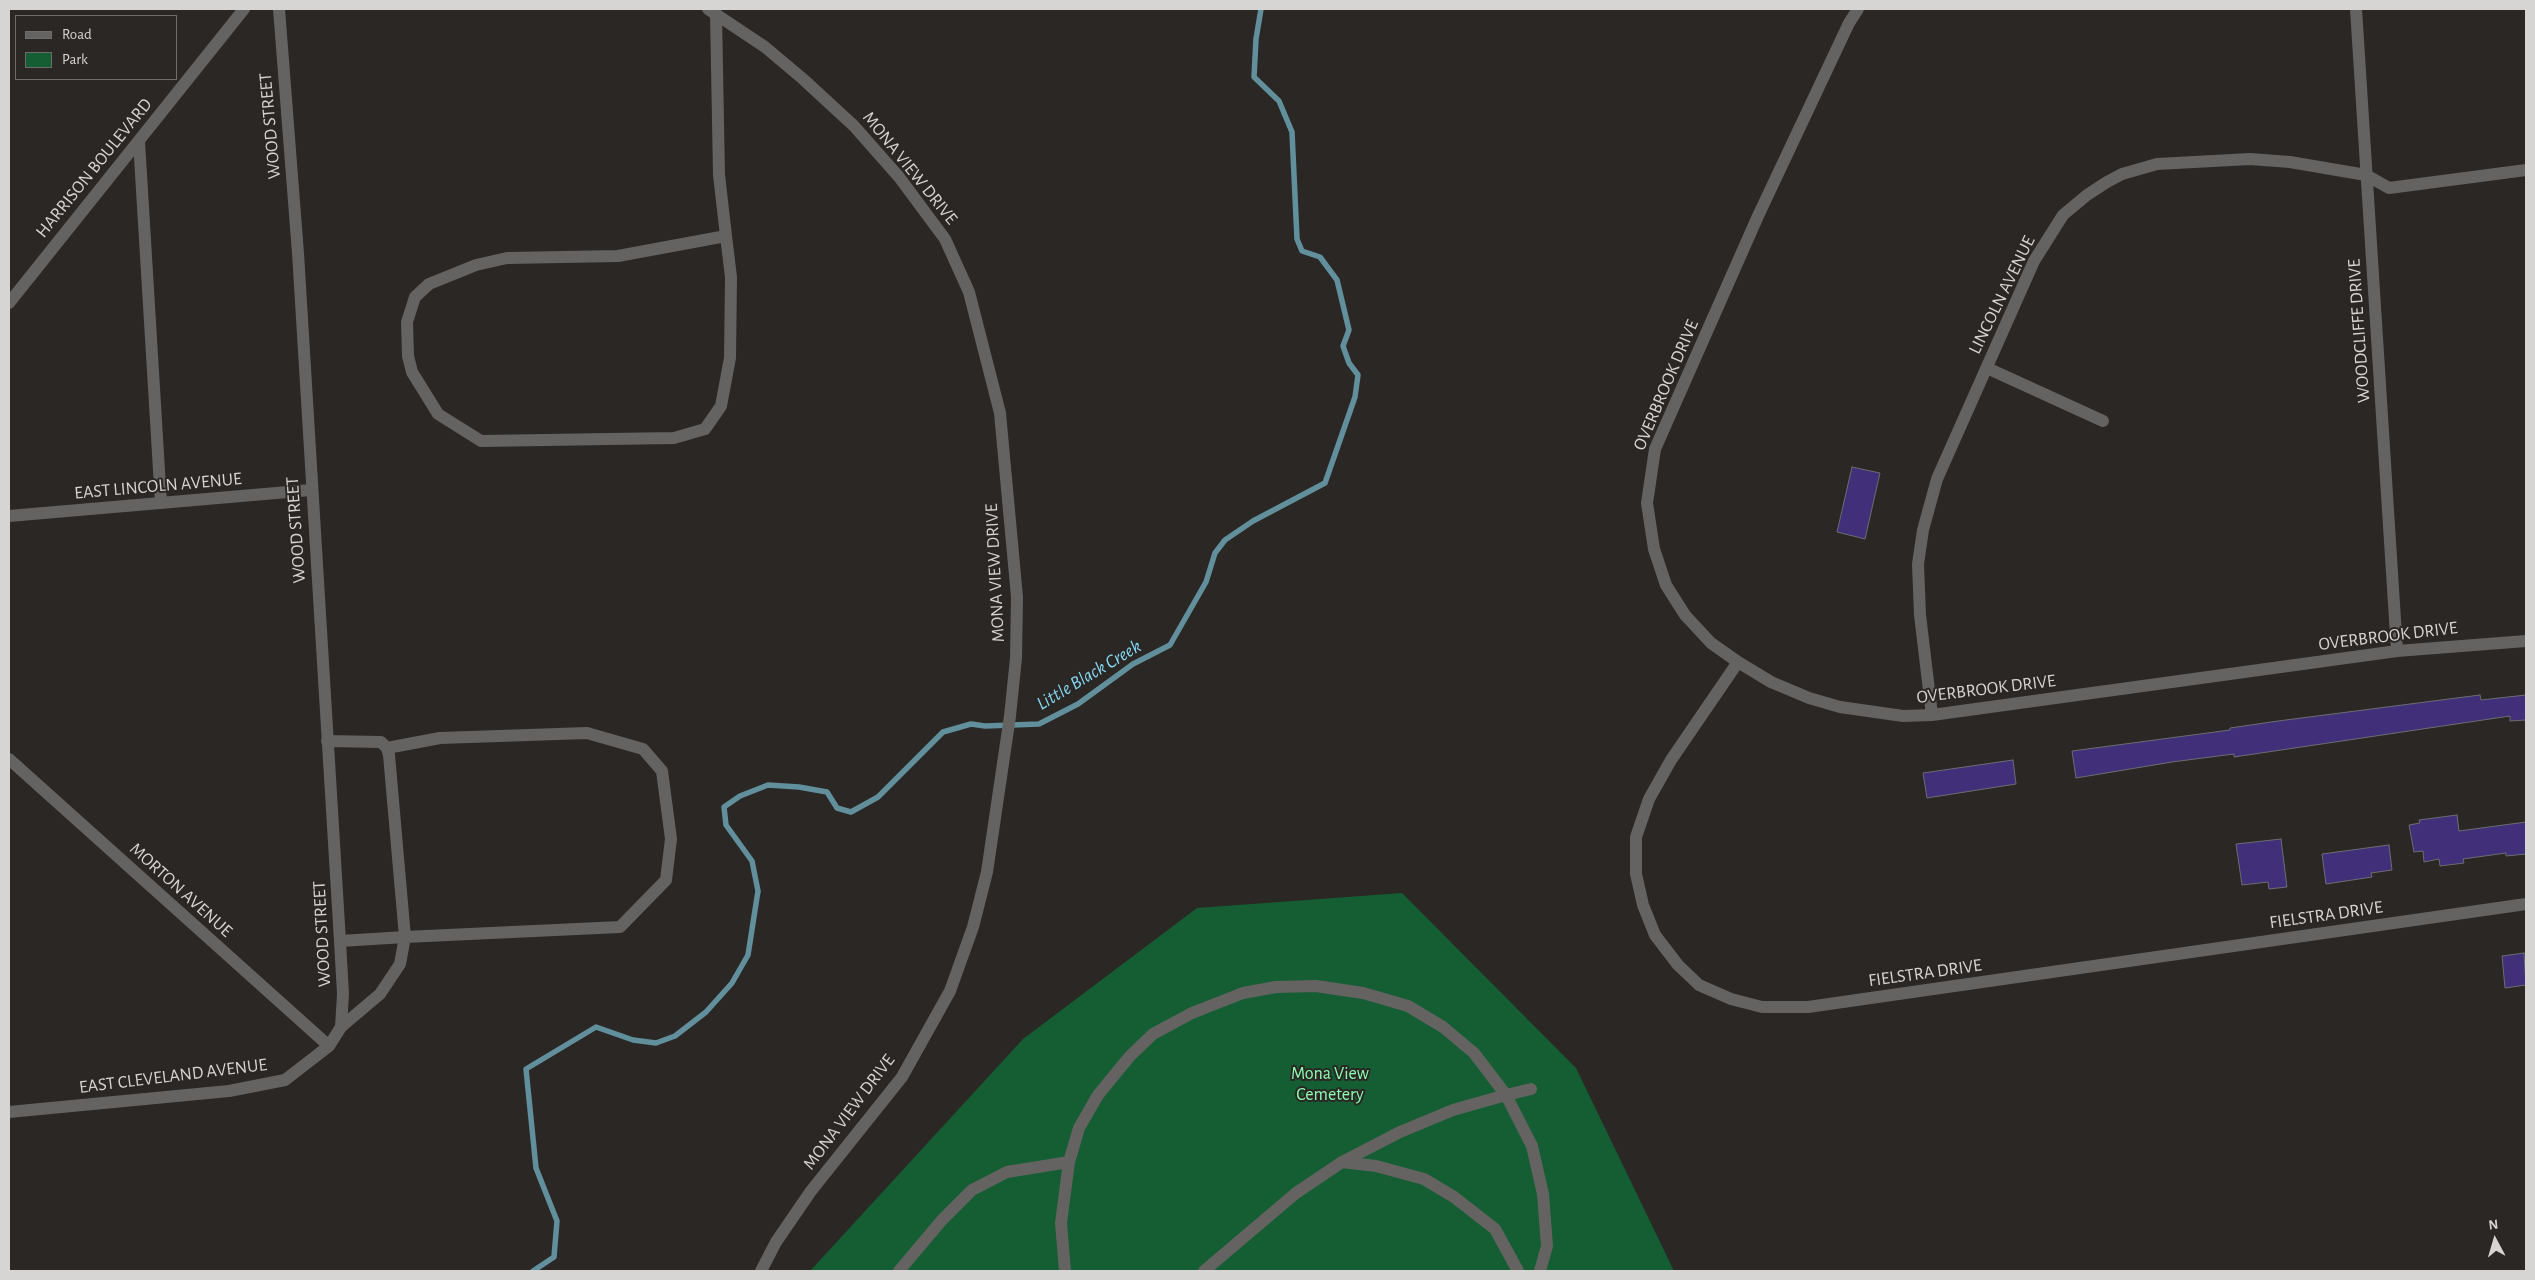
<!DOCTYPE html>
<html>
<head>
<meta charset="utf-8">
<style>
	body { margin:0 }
	#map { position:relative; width:2535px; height:1280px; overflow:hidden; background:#2a2725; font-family:"Alegreya Sans",sans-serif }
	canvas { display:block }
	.frame { position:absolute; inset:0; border:10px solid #d7d5d3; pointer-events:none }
	.legend { position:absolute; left:15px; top:15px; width:162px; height:65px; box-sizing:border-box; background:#2a2725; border:1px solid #6f6d6b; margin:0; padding:6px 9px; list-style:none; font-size:15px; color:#d7d5d3 }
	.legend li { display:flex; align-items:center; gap:10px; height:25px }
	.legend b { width:25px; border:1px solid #6f6d6b }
	.north { position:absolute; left:2470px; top:1215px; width:50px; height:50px; -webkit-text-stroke:4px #2a2725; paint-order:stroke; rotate:354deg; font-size:14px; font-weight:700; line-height:20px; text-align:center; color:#d7d5d3 }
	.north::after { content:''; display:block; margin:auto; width:18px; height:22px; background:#d7d5d3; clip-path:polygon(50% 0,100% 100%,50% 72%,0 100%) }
</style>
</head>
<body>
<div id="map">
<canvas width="2535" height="1280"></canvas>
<div class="frame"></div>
<ul class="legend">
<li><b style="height:6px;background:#646362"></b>Road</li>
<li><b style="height:14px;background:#155d32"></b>Park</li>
</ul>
<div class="north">N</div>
</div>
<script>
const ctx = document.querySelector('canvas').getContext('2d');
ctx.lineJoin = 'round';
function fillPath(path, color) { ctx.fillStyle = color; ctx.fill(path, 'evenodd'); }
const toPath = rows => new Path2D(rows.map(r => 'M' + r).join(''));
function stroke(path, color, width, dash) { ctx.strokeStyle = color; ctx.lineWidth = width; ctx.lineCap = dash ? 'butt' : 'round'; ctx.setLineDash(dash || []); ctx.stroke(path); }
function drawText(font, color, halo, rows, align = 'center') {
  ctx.font = font + ' "Alegreya Sans",sans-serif'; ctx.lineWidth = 4; ctx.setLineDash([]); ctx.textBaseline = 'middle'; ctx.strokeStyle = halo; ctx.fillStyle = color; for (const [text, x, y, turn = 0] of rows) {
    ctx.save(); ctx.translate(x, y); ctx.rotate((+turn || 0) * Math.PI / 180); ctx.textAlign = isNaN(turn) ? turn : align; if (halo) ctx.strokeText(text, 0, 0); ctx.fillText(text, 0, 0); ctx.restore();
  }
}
fillPath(toPath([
	[1402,893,1576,1068,1674,1271,810,1271,1023,1039,1197,908]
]), '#155d32');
stroke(toPath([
	[533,1271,554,1257,557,1221,536,1168,526,1069,596,1027,633,1040,656,1043,675,1036,706,1012,732,983,748,955,758,891,752,861,726,825,724,807,740,796,768,785,799,787,827,792,837,808,851,812,878,797,943,732,971,724,985,726,1039,724,1078,704,1133,664,1170,645,1206,582,1215,553,1225,540,1253,521,1325,483,1355,397,1358,375,1349,363,1343,346,1349,330,1337,280,1320,257,1302,251,1297,239,1292,132,1279,101,1254,77,1256,39,1261,9]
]), '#628f9c', 5.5);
const building = toPath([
	[1852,467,1880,473,1865,539,1837,532,1852,467],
	[2480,695,2481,700,2526,695,2526,720,2510,721,2510,716,2234,757,2234,754,2172,762,2076,778,2072,751,2230,730,2230,728,2278,721,2480,695],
	[2013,760,2016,784,1927,798,1923,773,2013,760],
	[2457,815,2459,831,2526,822,2526,854,2506,856,2506,853,2463,859,2464,863,2440,866,2439,859,2424,862,2423,851,2414,852,2409,825,2420,823,2419,820,2457,815],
	[2281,839,2287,887,2269,889,2268,882,2242,885,2236,844,2281,839],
	[2389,845,2392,870,2371,873,2372,877,2326,884,2322,854,2389,845],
	[2524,953,2526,985,2505,988,2502,956,2524,953]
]);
fillPath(building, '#422f79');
stroke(building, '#6d6d71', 1);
stroke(toPath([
	[708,9,765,47,803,79,854,126,899,177,945,239,969,292,1000,413,1017,597,1016,658,1010,716,987,872,973,927,950,991,902,1077,811,1191,776,1242,761,1271],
	[1858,9,1849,23,1758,216,1655,449,1647,503,1654,549,1666,585,1685,615,1711,643,1738,662,1771,682,1809,698,1840,707,1903,716,1932,715,2397,651,2526,641],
	[2356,9,2397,651],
	[716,13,719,175,726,236,731,277,730,358,721,406,705,429,674,438,481,441,438,414,412,372,408,356,407,322,415,297,429,284,476,265,507,258,618,256,726,236],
	[139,141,161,503],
	[9,303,244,9],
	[1987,368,2103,421],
	[9,516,311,490],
	[1738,662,1671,760,1649,799,1636,837,1636,874,1643,905,1655,935,1678,965,1699,985,1731,999,1762,1007,1808,1007,2526,904],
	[1932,715,1920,615,1918,564,1923,530,1937,479,2034,261,2063,215,2087,195,2107,182,2122,174,2157,164,2250,159,2290,162,2366,175,2389,188,2526,170],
	[327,741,381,742,387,748,389,755,405,937,340,941],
	[9,759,329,1046],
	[341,1027,380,994,400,964,405,937,620,927,666,880,671,839,662,771,643,749,587,733,440,738,387,748],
	[1531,1089,1506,1095,1532,1146,1543,1194,1547,1246,1540,1271],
	[9,1112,229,1091,285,1080,329,1046,341,1027,343,994,340,941,298,253,279,9],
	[1342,1162,1376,1166,1424,1179,1454,1197,1495,1229,1518,1271],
	[899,1271,942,1220,972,1190,1007,1172,1069,1162],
	[1065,1271,1061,1223,1069,1162,1079,1128,1098,1095,1130,1056,1153,1034,1192,1013,1243,993,1276,987,1316,986,1363,993,1408,1006,1443,1027,1474,1053,1506,1095,1453,1110,1400,1132,1342,1162,1296,1193,1204,1271]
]), '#646362', 12);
drawText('18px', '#d7d5d3', '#2a2725', [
	["WOOD STREET",270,126,-95],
	["HARRISON BOULEVARD",94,168,-51],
	["MONA VIEW DRIVE",910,168,51],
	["LINCOLN AVENUE",2002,295,-64],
	["WOODCLIFFE DRIVE",2359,331,-94],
	["OVERBROOK DRIVE",1666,385,-67],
	["EAST LINCOLN AVENUE",158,486,-5],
	["WOOD STREET",296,530,-94],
	["MONA VIEW DRIVE",995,573,-93],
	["OVERBROOK DRIVE",2388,636,-7],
	["OVERBROOK DRIVE",1986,689,-7],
	["MORTON AVENUE",181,890,42],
	["FIELSTRA DRIVE",2326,915,-8],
	["WOOD STREET",322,934,-93],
	["FIELSTRA DRIVE",1925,973,-8],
	["EAST CLEVELAND AVENUE",173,1076,-7],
	["MONA VIEW DRIVE",849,1112,-53]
]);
drawText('18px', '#8bfdaf', '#2a2725', [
	["Mona View",1330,1074],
	["Cemetery",1330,1095]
]);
drawText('italic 19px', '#85d9f4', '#2a2725', [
	["Little Black Creek",1089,675,-31]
]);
</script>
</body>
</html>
